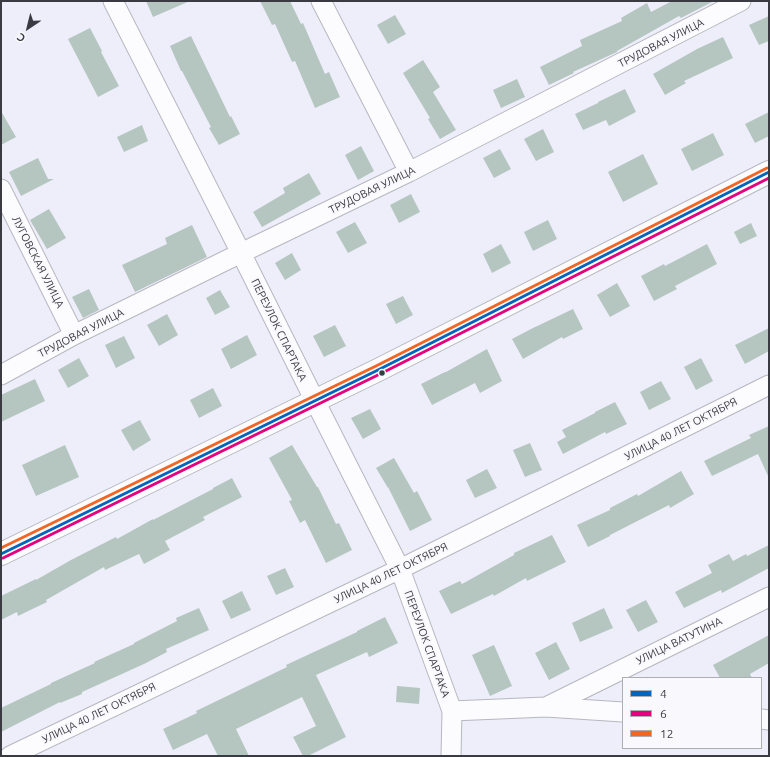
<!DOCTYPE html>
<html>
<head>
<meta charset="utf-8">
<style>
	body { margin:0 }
	#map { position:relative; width:770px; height:757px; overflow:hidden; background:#eeeefa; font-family:Ubuntu,sans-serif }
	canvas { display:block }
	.frame { position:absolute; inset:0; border:2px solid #3a3a42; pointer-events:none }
	.legend { position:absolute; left:622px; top:677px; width:140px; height:72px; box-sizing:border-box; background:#f9f9fd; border:1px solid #adadb2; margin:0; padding:5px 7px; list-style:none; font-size:12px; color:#3a3a42 }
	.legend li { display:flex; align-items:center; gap:8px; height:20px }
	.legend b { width:20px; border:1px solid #adadb2 }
	.north { position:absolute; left:8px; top:8px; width:40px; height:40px; -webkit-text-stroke:3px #f9f9fd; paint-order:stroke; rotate:215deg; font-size:11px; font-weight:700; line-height:16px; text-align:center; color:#3a3a42 }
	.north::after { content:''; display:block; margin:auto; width:14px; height:18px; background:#3a3a42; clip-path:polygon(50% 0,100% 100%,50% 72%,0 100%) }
</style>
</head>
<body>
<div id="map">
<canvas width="770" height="757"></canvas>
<div class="frame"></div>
<ul class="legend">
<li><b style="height:5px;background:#0065bd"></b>4</li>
<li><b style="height:5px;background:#e5007d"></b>6</li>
<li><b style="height:5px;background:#f26522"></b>12</li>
</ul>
<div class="north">С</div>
</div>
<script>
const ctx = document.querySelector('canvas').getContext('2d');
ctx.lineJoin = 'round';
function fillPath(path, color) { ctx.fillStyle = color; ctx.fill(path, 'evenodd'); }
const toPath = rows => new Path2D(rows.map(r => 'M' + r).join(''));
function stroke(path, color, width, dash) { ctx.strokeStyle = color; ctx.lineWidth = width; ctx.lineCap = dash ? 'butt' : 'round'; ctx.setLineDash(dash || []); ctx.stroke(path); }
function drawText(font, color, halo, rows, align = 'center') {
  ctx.font = font + ' Ubuntu,sans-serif'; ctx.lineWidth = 4; ctx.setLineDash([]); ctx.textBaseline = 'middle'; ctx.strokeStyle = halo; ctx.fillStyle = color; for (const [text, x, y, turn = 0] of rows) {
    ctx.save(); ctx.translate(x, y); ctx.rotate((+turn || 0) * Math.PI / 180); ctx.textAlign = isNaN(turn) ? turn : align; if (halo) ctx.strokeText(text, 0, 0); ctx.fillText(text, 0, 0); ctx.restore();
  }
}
fillPath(toPath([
	[146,1,190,1,153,17],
	[260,1,290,1,301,24,303,23,325,74,329,72,340,97,315,108,295,61,292,62,275,24,272,25],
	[672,1,714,1,681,18,679,16,617,51,617,52,573,72,574,73,549,85,540,67,582,46,580,40,622,21,621,18,647,3,651,12],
	[395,15,406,34,388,44,377,25],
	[769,16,769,41,759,45,749,25],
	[90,28,102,51,101,52,119,86,98,97,68,39],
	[191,36,230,117,231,116,240,134,219,145,209,128,211,127,182,71,181,71,170,46],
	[723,37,733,58,684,81,686,83,665,95,653,74,697,49],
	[423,60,440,87,433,92,456,130,440,139,428,119,430,118,403,73],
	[517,79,525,97,501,108,493,90],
	[625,89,636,112,609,126,606,120,583,130,575,114,598,103,598,102],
	[1,111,16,137,1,145],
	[769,112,769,136,755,143,745,124],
	[142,125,148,141,124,152,117,137],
	[543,129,554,152,536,161,524,139],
	[713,133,724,155,692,171,681,149],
	[361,146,374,171,358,180,345,155],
	[500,149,511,169,494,178,483,158],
	[643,154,658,184,623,202,608,172],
	[38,158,48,179,54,179,21,196,9,172],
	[309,173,321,194,262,227,253,212,285,193,283,188],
	[411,194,420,212,399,223,390,205],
	[49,209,66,238,47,249,30,220],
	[548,220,557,239,533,251,524,232],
	[355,222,367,243,348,253,336,232],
	[751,223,757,236,740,244,734,232],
	[192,225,207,257,135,292,122,265,167,244,165,238],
	[501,244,511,263,492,273,483,254],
	[707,244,717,264,675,286,677,289,654,301,641,276,664,264,665,266],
	[292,253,301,270,285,280,275,263],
	[617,283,630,306,610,317,597,295],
	[89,289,99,310,83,318,72,297],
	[220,290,230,307,215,315,206,298],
	[403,296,413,315,396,324,386,304],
	[573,309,583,329,563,339,562,337,523,359,512,339,531,329],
	[167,314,178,335,159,346,147,325],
	[335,325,346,346,324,357,313,336],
	[769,328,769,351,745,364,735,345],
	[247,335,257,355,231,369,221,349],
	[124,336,135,358,116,368,105,345],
	[487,349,502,381,480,393,475,383,432,405,421,384,445,372,446,372],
	[79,358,89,376,68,388,58,370],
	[701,358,713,381,696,390,684,367],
	[35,379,45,401,1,422,1,395],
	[661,381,671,399,649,410,640,392],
	[213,388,222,406,199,418,190,400],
	[615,402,627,424,606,434,605,432,563,454,557,442,566,437,562,430,595,413,595,412],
	[370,409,381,429,363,439,351,418],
	[140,420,151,440,133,451,121,430],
	[769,426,769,478,758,454,712,476,704,461,751,438,749,435],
	[530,443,542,470,525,477,513,450],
	[65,445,79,477,36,496,22,465],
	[292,445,317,487,318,487,336,524,339,523,352,550,326,563,305,520,300,523,289,501,292,500,269,458],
	[394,458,414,493,417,491,432,520,410,531,388,487,388,488,376,468],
	[487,469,497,488,475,498,466,480],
	[681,471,694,494,670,508,669,505,610,535,610,536,588,547,577,525,610,510,610,508,637,494,638,496],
	[232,478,242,497,203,517,205,520,165,541,170,550,144,564,139,554,105,570,104,567,46,600,47,602,18,616,17,612,1,620,1,596,36,579,36,580,71,560,116,537,117,539,153,519,153,520,213,489,213,488],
	[552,535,566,562,527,581,526,578,494,596,493,594,451,614,439,591,460,581,462,584,514,555,514,553],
	[769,545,769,568,722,593,721,590,684,608,675,592,712,573,708,565,729,554,733,561,746,554,747,556],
	[285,568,294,587,276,595,267,576],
	[242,591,251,610,231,619,222,601],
	[646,600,658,622,638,632,626,610],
	[199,608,209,630,166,649,167,652,144,664,82,692,82,694,60,703,60,702,1,732,1,708,51,684,51,683,95,663,94,662,134,644,134,643,177,621,176,618],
	[604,608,613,628,580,642,572,623],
	[385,617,398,643,369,657,367,652,316,675,346,737,308,756,303,756,293,737,316,726,302,697,236,729,249,756,218,756,207,734,173,750,163,729,197,713,196,711,287,667,286,665,357,632,357,631],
	[769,635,769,663,750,674,752,678,720,678,713,665],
	[556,642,570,669,549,680,535,653],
	[494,645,512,686,490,696,472,655],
	[397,686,420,688,419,704,396,702]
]), '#b5c6c0');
const street = toPath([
	[113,1,241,253,315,401,400,569,452,711,451,756],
	[321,1,409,172],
	[1,189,74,335],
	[1,375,74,335,241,253,409,172,741,1],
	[546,707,769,597],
	[452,711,546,707,623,712],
	[761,719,769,720],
	[10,756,400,569,769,385]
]);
const secondary = toPath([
	[1,554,378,370,769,172]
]);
stroke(street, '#b7b7c0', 21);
stroke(secondary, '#b7b7c0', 24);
stroke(street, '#fcfcfe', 19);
stroke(secondary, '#fcfcfe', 22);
stroke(toPath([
	[1,554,378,370,769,172]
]), '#0065bd', 3);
stroke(toPath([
	[3,558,380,374,769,178]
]), '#e5007d', 3);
stroke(toPath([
	[1,548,376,366,767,168]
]), '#f26522', 3);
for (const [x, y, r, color] of [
	[382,373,3.5,"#3a3a42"]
]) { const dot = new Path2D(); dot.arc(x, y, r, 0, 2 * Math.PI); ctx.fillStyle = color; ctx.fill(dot); stroke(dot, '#f9f9fd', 1.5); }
drawText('11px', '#3a3a42', '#f9f9fd', [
	["ТРУДОВАЯ УЛИЦА",661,43,-27],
	["ТРУДОВАЯ УЛИЦА",372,190,-26],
	["ЛУГОВСКАЯ УЛИЦА",38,262,63],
	["ПЕРЕУЛОК СПАРТАКА",279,330,64],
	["ТРУДОВАЯ УЛИЦА",81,333,-27],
	["УЛИЦА 40 ЛЕТ ОКТЯБРЯ",681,429,-27],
	["УЛИЦА 40 ЛЕТ ОКТЯБРЯ",391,573,-26],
	["УЛИЦА ВАТУТИНА",679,641,-26],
	["ПЕРЕУЛОК СПАРТАКА",427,644,70],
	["УЛИЦА 40 ЛЕТ ОКТЯБРЯ",99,713,-26]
]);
</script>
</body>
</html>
